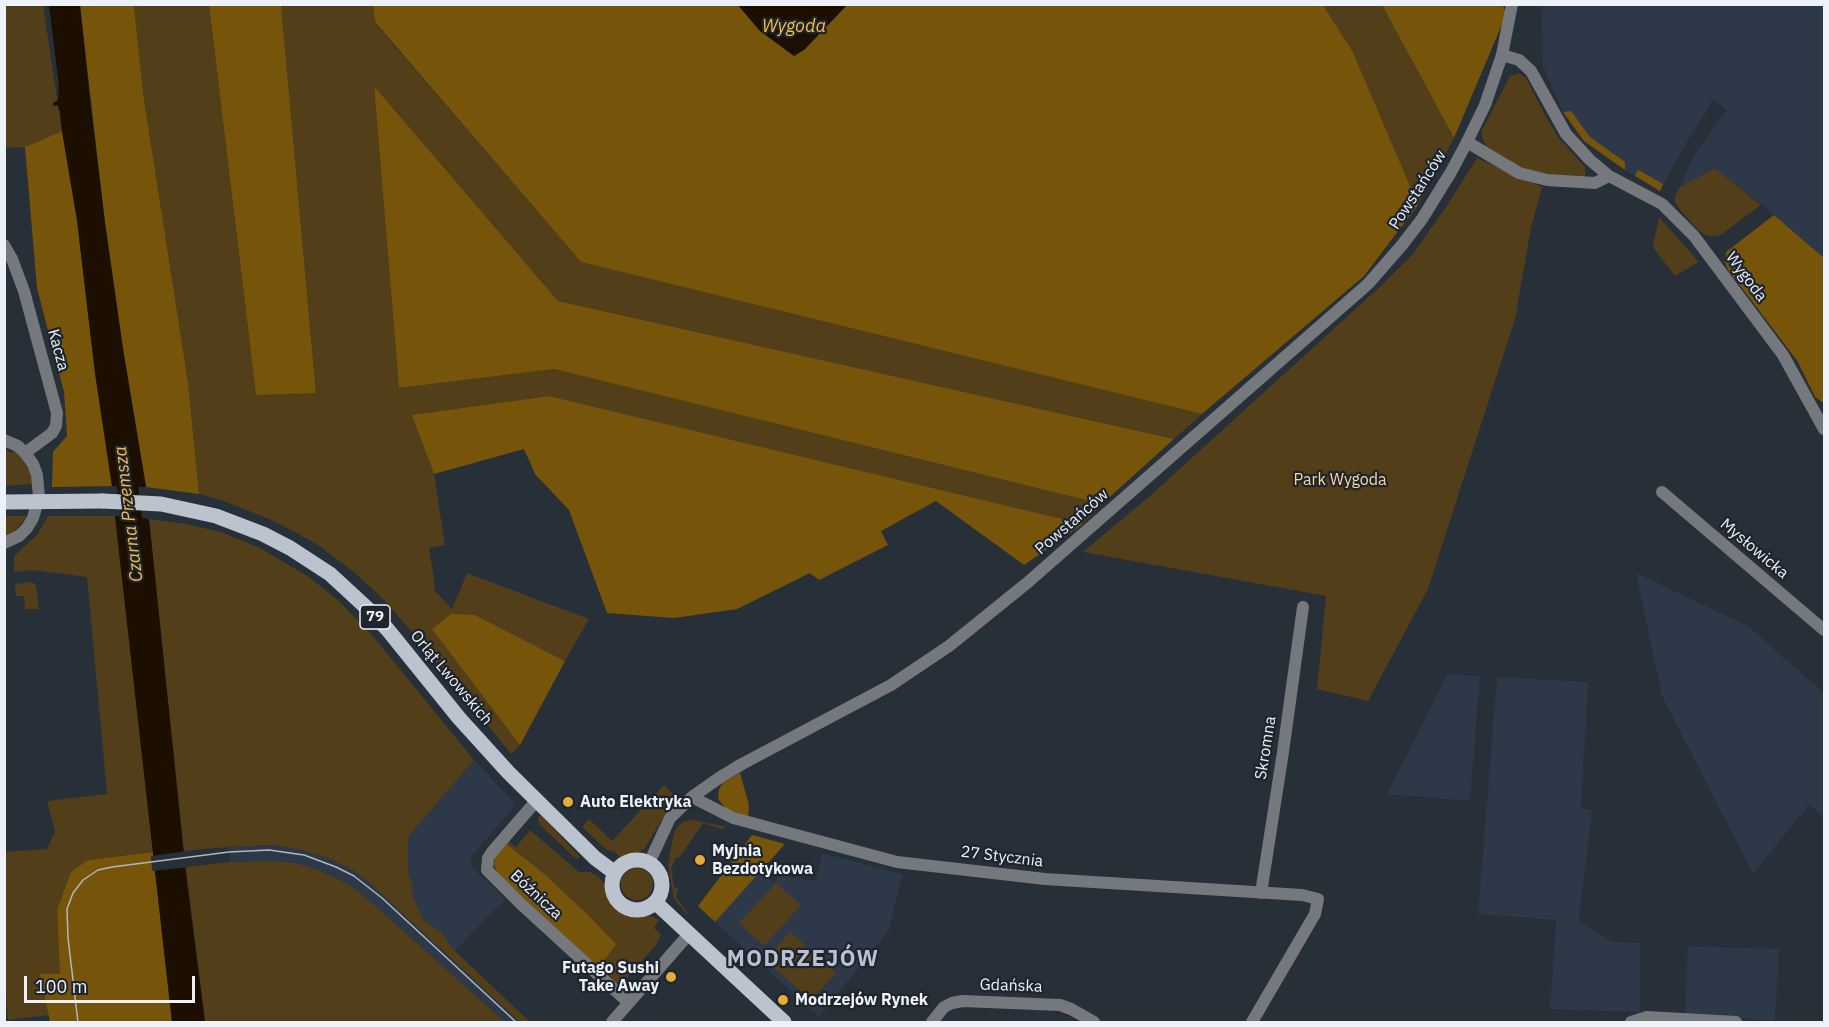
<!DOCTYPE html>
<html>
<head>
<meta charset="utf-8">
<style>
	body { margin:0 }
	#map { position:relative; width:1829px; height:1027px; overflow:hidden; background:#272f39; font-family:"IBM Plex Sans",sans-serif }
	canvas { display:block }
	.frame { position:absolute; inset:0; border:6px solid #edf2f9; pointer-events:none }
	.scale { position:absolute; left:24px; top:976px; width:171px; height:27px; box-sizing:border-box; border:3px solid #edf2f9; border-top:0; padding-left:8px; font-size:18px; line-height:21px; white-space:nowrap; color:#edf2f9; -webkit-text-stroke:4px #1e252f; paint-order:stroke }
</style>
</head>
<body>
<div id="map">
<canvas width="1829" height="1027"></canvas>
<div class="frame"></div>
<div class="scale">100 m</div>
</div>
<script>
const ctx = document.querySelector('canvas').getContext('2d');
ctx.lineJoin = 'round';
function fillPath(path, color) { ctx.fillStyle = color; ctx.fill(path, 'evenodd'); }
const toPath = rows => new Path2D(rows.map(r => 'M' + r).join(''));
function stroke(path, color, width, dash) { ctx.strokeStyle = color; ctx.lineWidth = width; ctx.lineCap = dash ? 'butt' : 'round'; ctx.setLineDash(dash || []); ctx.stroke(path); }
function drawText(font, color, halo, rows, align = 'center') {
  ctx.font = font + ' "IBM Plex Sans",sans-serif'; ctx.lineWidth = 4.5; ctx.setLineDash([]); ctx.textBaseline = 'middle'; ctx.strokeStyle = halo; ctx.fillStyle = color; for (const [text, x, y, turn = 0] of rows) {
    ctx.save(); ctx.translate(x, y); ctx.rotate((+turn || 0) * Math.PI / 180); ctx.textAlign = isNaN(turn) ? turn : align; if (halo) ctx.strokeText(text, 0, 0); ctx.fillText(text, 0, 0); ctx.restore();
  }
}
fillPath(toPath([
	[1542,5,1824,5,1824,258,1769,210,1715,168,1680,187,1693,157,1727,110,1713,100,1682,150,1660,191,1625,170,1584,141,1563,112,1543,67],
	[1636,573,1748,626,1824,693,1824,817,1809,805,1753,874,1662,696],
	[1448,674,1480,676,1470,801,1387,794],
	[1497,677,1588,682,1581,808,1592,810,1579,921,1613,942,1640,943,1640,1012,1550,1009,1556,920,1478,914],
	[474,760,514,803,514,807,470,858,473,868,505,899,455,951,440,931,424,921,411,893,408,871,408,837],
	[274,845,302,850,330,859,353,870,371,884,520,1022,505,1022,363,895,348,884,316,869,295,863,273,861,230,862,228,847],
	[822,853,902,874,889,930,819,1017,715,922,760,871,773,883,780,875,816,881],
	[1688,946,1779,949,1775,1021,1685,1015]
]), '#2d3848');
fillPath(toPath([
	[373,4,375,23,581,262,1202,414,1174,439,558,301,374,86,399,388,554,369,1102,504,1083,524,549,396,413,415,434,474,445,545,429,548,433,573,435,591,452,609,467,573,589,619,565,661,475,615,433,628,520,745,511,754,412,632,382,598,354,572,318,545,295,532,269,519,221,500,199,494,188,382,143,93,134,5,209,5,256,395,316,392,281,5],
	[5,5,43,5,62,131,25,147,5,148],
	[1323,5,1382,5,1454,138,1418,205,1353,52],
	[1519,73,1526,78,1544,113,1557,136,1585,167,1585,176,1582,179,1532,172,1520,168,1486,146,1481,135,1482,130,1510,76],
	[1477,158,1542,187,1531,228,1515,319,1428,589,1368,701,1317,689,1326,596,1083,552,1151,495,1383,284,1413,254,1448,204],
	[1715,168,1761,205,1722,234,1717,236,1707,236,1698,230,1681,211,1675,202,1675,196,1680,187],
	[1659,217,1699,262,1675,276,1653,247],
	[5,449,11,453,14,450,20,456,31,473,33,484,5,486],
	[4,516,27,516,15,531,5,537],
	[48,516,115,516,153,852,88,860,57,910,60,974,40,974,49,1015,8,1020,4,976,4,852,47,849,55,831,47,801,107,794,87,577,32,570,15,572,14,570,14,556,37,535],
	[149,519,186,524,221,532,260,548,309,577,339,601,372,635,474,760,408,837,408,871,414,892,411,893,424,921,440,931,455,951,530,1022,520,1022,371,884,353,870,330,859,302,850,274,845,228,847,184,851],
	[32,582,36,585,39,609,25,609,24,596,16,596,15,584],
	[664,785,679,800,666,813,644,849,638,853,620,857,613,851,607,850,582,827,589,819,612,841],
	[539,816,542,816,580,857,577,859,574,857,539,824,538,820],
	[693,820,726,827,722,829,703,823,680,857,676,858,671,868,674,887,678,889,676,897,689,915,686,913,674,899,668,864,674,833,678,826,684,821],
	[530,830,579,872,590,872,598,876,604,883,610,899,623,912,633,915,651,916,659,920,654,928,661,934,656,945,619,987,497,873,494,864,507,840,516,847],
	[273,861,295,863,316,869,348,884,363,895,505,1022,205,1022,186,867,230,862],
	'621 884a16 16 0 1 1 32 0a16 16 0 1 1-32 0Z',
	[776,883,801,905,764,946,739,923],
	[790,932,836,973,811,1000,765,960]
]), '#523e18');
fillPath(toPath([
	[80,5,134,5,143,93,188,382,199,494,146,487,123,349,105,223],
	[209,5,281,5,316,393,256,395],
	[373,5,738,5,760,31,804,50,847,5,1323,5,1353,52,1418,205,1364,276,1202,414,581,262,375,22],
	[1382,5,1503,5,1506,15,1454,138],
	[374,86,558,301,1174,439,1102,504,554,369,399,388],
	[1571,111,1590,137,1625,162,1625,170,1584,141,1563,112],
	[62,131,77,220,95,373,112,486,52,487,53,452,67,436,64,392,37,288,25,147],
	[1638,170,1663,184,1660,191,1635,176],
	[1774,215,1824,258,1824,401,1822,402,1815,397,1798,362,1742,288,1729,272,1725,262,1726,252],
	[549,396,1083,524,1024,565,936,501,881,531,888,545,819,580,810,573,737,609,674,618,607,613,569,510,535,474,524,449,434,474,412,415],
	[451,614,475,615,565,661,520,745,432,629],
	[740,773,749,805,748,817,726,809,718,799,719,789,723,783],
	[752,835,785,844,715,922,698,906],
	[505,843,543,873,587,914,616,944,599,968,497,873,494,864,495,857],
	[153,852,172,1022,50,1022,40,974,60,974,57,910,71,872,88,860]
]), '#76550a');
fillPath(toPath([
	[49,5,80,5,90,100,105,223,123,349,146,487,112,486,95,373,77,220,62,131,60,111,57,105,53,106,53,103,58,100,59,86],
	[738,5,738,4,847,5,804,50,794,56,760,31],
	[115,516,149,519,186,875,205,1022,172,1022]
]), '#1c0f00');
fillPath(toPath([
	[187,851,189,867,152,871,151,856]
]), '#272f39');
stroke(toPath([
	[124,458,135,546]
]), '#1c0f00', 21);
stroke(toPath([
	[1502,55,1519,60,1531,71,1566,134,1590,160,1609,176,1662,204,1694,236,1783,355,1824,429],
	[1467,142,1519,173,1547,180,1595,183,1609,176],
	[4,245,12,259,24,291,57,413,56,426,52,433,25,453],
	[4,440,18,446,25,453,33,464,37,475,39,497,33,518,27,528,19,536,4,543],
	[1662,492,1824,630],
	[692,797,733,818,897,862,1045,879,1302,895,1318,899,1315,914,1252,1022],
	[537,800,492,852,488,858,487,870,520,903,629,1003],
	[1261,893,1283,752,1303,607],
	[612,1022,689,934],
	[932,1022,944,1007,952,1003,963,1001,1060,1005,1071,1009,1094,1022],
	[1631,1022,1647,1017,1736,1022]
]), '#75797e', 12);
stroke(toPath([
	[649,863,670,818,692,797,719,778,742,764,891,685,949,646,1027,583,1368,284,1402,245,1422,219,1451,172,1467,142,1485,105,1502,55,1512,4]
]), '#75797e', 12);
stroke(toPath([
	[103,501,161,504,216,516,263,534,290,548,330,574,369,610,388,630,459,718,508,772,595,858,615,873],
	'612 885a25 25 0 1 1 50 0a25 25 0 1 1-50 0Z',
	[655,902,784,1022]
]), '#bbc3cf', 15);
stroke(toPath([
	[78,1022,68,938,67,909,73,893,83,880,98,870,112,867,229,852,269,850,304,855,336,867,354,876,382,898,516,1022]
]), '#b1b7bf', 1.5);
stroke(toPath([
	[4,502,103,501]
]), '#bbc3cf', 15);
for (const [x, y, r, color] of [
	[568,802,6,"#e6ad36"],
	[700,860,6,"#e6ad36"],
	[671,977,6,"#e6ad36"],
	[783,1000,6,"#e6ad36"]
]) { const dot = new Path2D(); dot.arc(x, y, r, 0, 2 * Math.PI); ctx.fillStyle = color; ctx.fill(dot); stroke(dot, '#1e252f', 2); }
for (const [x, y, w] of [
	[375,617,30]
]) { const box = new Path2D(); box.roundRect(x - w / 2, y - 12, w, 24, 4.5); ctx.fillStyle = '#1e252f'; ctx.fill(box); stroke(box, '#edf2f9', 1.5); }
drawText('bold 15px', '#edf2f9', null, [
	["79",375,617]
]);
drawText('16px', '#edf2f9', '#1e252f', [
	["Powstańców",1418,190,-57],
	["Wygoda",1746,277,53],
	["Kacza",58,350,75],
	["Powstańców",1072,522,-41],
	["Mysłowicka",1754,549,40],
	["Orląt Lwowskich",451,678,50],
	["Skromna",1266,748,-81],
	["27 Stycznia",1002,857,7],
	["Bóźnicza",536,895,43],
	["Gdańska",1011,986,2]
]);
drawText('16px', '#fad799', '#1e252f', [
	["Park Wygoda",1340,480]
]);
drawText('bold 16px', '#edf2f9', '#1e252f', [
	["Auto Elektryka",580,802],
	["Myjnia",712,851],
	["Bezdotykowa",712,869],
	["Futago Sushi",659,968,"right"],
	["Take Away",659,986,"right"],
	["Modrzejów Rynek",795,1000]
], 'left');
drawText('italic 18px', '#f9bd47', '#1e252f', [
	["Wygoda",794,27],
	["Czarna Przemsza",129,514,-97]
]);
ctx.letterSpacing = '1.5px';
drawText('bold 22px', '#b8c2cf', '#1e252f', [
	["MODRZEJÓW",803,960]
]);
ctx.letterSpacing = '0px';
</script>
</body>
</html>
